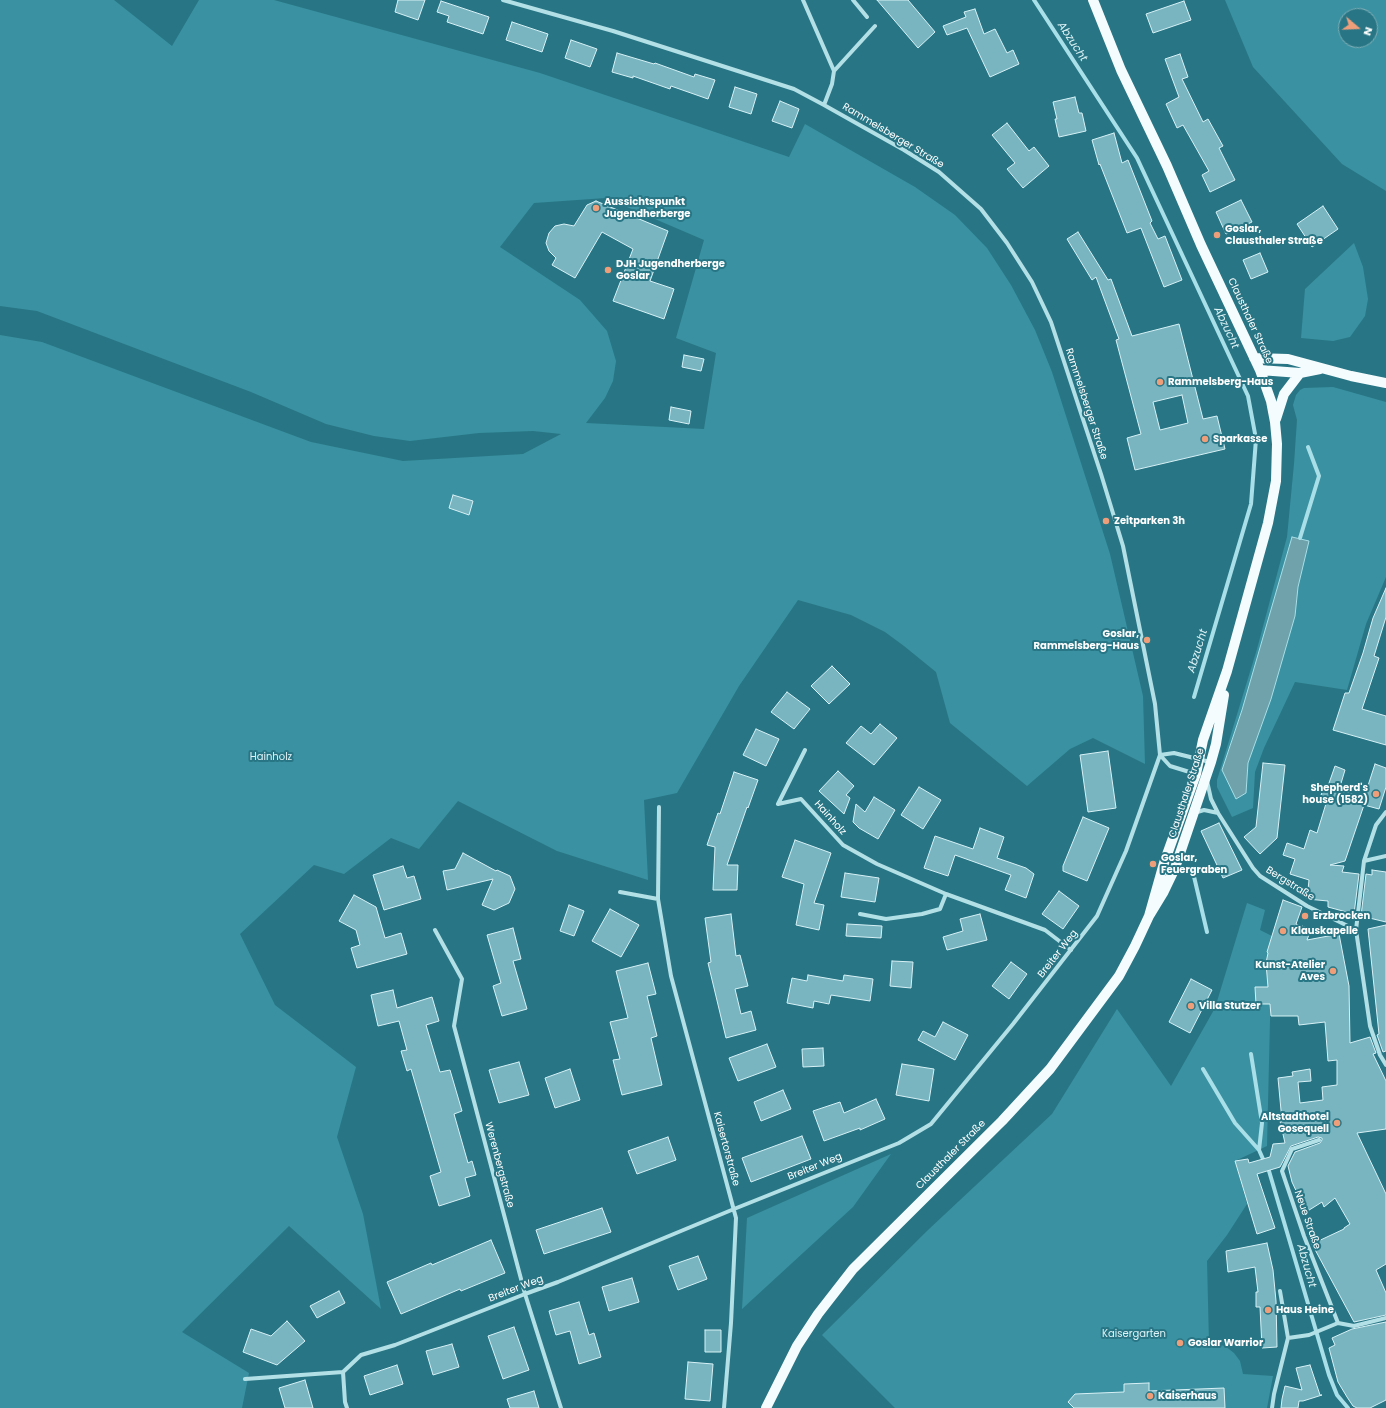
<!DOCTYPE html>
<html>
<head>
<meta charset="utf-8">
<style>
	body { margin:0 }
	#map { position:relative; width:1386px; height:1408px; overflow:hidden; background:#287685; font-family:Poppins,sans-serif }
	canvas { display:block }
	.north { position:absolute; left:1338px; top:8px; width:40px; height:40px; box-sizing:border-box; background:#287685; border:1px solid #7eadb6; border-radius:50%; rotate:109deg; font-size:11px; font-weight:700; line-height:16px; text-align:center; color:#fff }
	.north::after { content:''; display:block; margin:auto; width:14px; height:18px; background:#ef9e7a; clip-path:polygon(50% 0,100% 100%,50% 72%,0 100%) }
</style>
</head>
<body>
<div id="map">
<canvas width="1386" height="1408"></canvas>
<div class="north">N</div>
</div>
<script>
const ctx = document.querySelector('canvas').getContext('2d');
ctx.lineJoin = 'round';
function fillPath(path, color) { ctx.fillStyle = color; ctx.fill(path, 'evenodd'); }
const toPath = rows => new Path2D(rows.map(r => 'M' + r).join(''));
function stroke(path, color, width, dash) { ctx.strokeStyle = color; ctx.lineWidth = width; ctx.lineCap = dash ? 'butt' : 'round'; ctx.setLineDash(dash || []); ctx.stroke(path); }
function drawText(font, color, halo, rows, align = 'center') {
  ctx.font = font + ' Poppins,sans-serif'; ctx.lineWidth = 4; ctx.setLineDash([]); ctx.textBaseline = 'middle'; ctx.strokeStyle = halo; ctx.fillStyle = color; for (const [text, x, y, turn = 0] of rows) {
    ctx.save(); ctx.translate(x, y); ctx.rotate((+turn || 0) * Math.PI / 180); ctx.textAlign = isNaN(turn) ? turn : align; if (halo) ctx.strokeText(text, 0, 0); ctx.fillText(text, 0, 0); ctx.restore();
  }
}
fillPath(toPath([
	[0,0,114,0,172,46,199,0,274,0,540,73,789,157,805,124,915,187,955,215,987,248,1011,285,1035,330,1052,372,1110,554,1143,696,1145,764,1093,738,1070,749,1027,786,950,723,936,672,904,646,885,632,851,615,798,600,739,686,677,793,644,800,648,880,557,851,458,801,419,849,391,838,344,874,314,865,240,934,275,1005,356,1067,337,1137,363,1214,381,1309,289,1226,182,1332,249,1373,242,1408,0,1408,0,335,42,342,311,442,403,461,523,454,561,434,533,431,479,433,410,441,374,436,326,424,251,392,37,311,0,306],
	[606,198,704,240,676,338,716,353,704,429,586,423,605,398,613,381,616,361,607,331,580,300,500,247,534,203],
	[1225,0,1386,0,1386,191,1342,164,1253,67],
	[1346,16,1370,16,1370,40,1346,40],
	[1354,243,1363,267,1368,299,1365,316,1350,337,1333,341,1301,338,1305,289],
	[1333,387,1386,402,1386,577,1366,624,1347,690,1295,682,1264,748,1255,772,1253,808,1232,817,1217,787,1217,780,1257,649,1287,537,1294,464,1297,420,1293,405,1296,395,1300,390,1304,388],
	[1247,903,1265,910,1260,930,1272,936,1267,1146,1235,1161,1247,1204,1227,1235,1207,1261,1209,1343,1225,1346,1234,1353,1240,1361,1243,1374,1273,1376,1267,1408,895,1408,822,1335,928,1230,1052,1114,1117,1009,1171,1086,1215,1008],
	[891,1154,853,1207,742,1309,747,1218]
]), '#3a91a1');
const water = toPath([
	[1292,537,1309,541,1298,587,1295,616,1271,699,1248,763,1246,793,1236,799,1222,770,1242,710,1292,537]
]);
fillPath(water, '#6fa2ab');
stroke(water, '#a8dfe8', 1);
stroke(toPath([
	[1034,0,1137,158,1248,396,1256,439,1251,504,1194,697],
	[1300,538,1319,476,1308,447],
	[1192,868,1207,932],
	[1251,1054,1262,1123,1259,1150],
	[1203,1069,1235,1123,1259,1150,1263,1159],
	[1269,1171,1329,1375,1337,1395,1348,1408]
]), '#a8dfe8', 4);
const building = toPath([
	[398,0,425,0,418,20,395,12,398,0],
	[877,0,908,0,935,32,918,48,877,0],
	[441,1,489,17,483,34,447,22,449,16,437,12,441,1],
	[1184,1,1191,20,1153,33,1146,14,1184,1],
	[975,9,984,34,995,29,1007,53,1013,50,1019,64,990,77,967,28,947,35,943,26,966,17,964,12,975,9],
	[512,22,548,34,542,52,506,40,512,22],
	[571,40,597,49,590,67,565,58,571,40],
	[617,53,654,64,655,63,694,77,695,74,715,80,708,99,671,86,670,89,633,76,633,78,612,72,617,53],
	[1180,54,1188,77,1182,79,1203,122,1208,119,1223,146,1219,148,1235,180,1210,192,1202,175,1209,171,1183,125,1177,128,1166,104,1179,97,1165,59,1180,54],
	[735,87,757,94,751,114,729,107,735,87],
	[1075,97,1079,113,1082,113,1086,131,1059,137,1055,119,1057,119,1053,102,1075,97],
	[780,101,799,109,792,128,772,121,780,101],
	[1007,123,1029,151,1034,147,1049,166,1023,188,1007,169,1015,163,992,135,1007,123],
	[1114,133,1122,163,1128,160,1152,221,1150,223,1158,239,1165,236,1182,280,1164,287,1141,228,1127,233,1100,164,1099,165,1092,140,1114,133],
	[1241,200,1252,222,1226,234,1216,212,1241,200],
	[596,201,668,231,650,281,674,289,664,319,613,301,633,249,602,232,575,278,552,265,556,258,549,251,546,243,549,233,555,226,564,224,574,226,587,205,596,201],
	[1323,206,1338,229,1312,247,1297,224,1323,206],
	[1078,232,1108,280,1111,279,1132,336,1179,324,1203,419,1217,416,1225,449,1135,470,1127,438,1141,434,1116,340,1119,339,1096,277,1092,280,1067,239,1078,232],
	[1182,395,1188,423,1160,430,1153,402,1182,395],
	[1260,253,1268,272,1251,279,1243,260,1260,253],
	[684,355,704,359,701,371,682,367,684,355],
	[671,407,691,411,689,424,669,420,671,407],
	[453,495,473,501,469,515,449,508,453,495],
	[1386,588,1386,617,1374,656,1379,658,1362,709,1386,716,1386,745,1333,730,1345,693,1349,693,1363,653,1373,618,1386,588],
	[832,666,850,684,829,704,811,686,832,666],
	[787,692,810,709,794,729,771,712,787,692],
	[880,724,897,738,874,765,846,743,861,726,871,734,880,724],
	[756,729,779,739,766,766,743,755,756,729],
	[1108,751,1116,808,1088,812,1080,755,1108,751],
	[1263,763,1285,765,1277,838,1260,854,1244,837,1256,827,1263,763],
	[1375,764,1386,768,1386,787,1379,809,1364,805,1345,861,1330,865,1344,866,1342,872,1359,874,1354,914,1328,907,1328,901,1307,899,1309,880,1290,874,1295,859,1283,855,1287,843,1304,849,1310,830,1317,833,1328,797,1321,795,1325,785,1328,786,1335,766,1345,770,1339,790,1364,798,1375,764],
	[838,771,854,786,846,795,850,798,844,814,819,791,838,771],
	[734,772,758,780,748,808,747,807,727,865,738,865,737,890,713,890,715,847,707,845,718,813,720,814,734,772],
	[919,787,941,800,923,829,901,815,919,787],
	[874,797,895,810,878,839,859,828,853,822,856,804,865,812,874,797],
	[1083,817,1109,828,1087,881,1063,871,1063,866,1083,817],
	[1219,823,1242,870,1223,878,1201,831,1219,823],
	[980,828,1004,837,997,858,1026,868,1034,874,1026,898,1005,890,1011,875,955,855,948,876,924,868,935,836,973,849,980,828],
	[795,840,831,853,814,903,824,905,819,930,796,925,804,884,782,877,795,840],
	[463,853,496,871,497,870,510,876,515,889,509,903,494,910,482,905,493,879,447,890,443,871,455,869,463,853],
	[403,866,407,878,414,876,421,899,384,910,373,875,403,866],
	[1372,870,1386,872,1386,922,1361,916,1366,874,1372,875,1372,870],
	[845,873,879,878,875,902,841,897,845,873],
	[1059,891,1079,906,1063,929,1042,914,1059,891],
	[354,895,376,907,385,938,401,933,407,954,357,968,351,948,360,945,356,930,339,921,354,895],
	[1283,900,1302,907,1296,924,1311,929,1307,940,1339,934,1349,986,1350,1043,1370,1037,1376,1053,1373,1054,1386,1081,1386,1129,1357,1133,1386,1194,1386,1264,1376,1270,1386,1293,1386,1315,1354,1322,1312,1244,1344,1229,1344,1228,1350,1224,1335,1198,1324,1207,1322,1202,1306,1212,1292,1182,1288,1166,1295,1152,1320,1143,1322,1140,1322,1138,1318,1137,1291,1146,1280,1167,1257,1174,1275,1228,1257,1234,1235,1161,1248,1159,1249,1163,1270,1157,1273,1144,1285,1143,1280,1121,1282,1121,1278,1078,1293,1076,1292,1072,1310,1069,1311,1081,1298,1082,1300,1103,1323,1100,1322,1087,1337,1085,1337,1060,1328,1061,1325,1022,1299,1025,1298,1016,1271,1016,1270,1004,1256,1004,1255,987,1268,987,1266,963,1268,953,1267,952,1283,900],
	[569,905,584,911,574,936,560,931,569,905],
	[610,909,639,925,621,957,592,941,610,909],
	[731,914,736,956,740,955,748,986,735,989,741,1014,751,1011,756,1030,726,1038,708,963,711,962,705,918,731,914],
	[980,914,987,940,947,950,943,937,963,931,960,919,980,914],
	[847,924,882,926,881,938,846,936,847,924],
	[1386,925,1386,1051,1383,1052,1377,1035,1379,1034,1368,929,1386,925],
	[513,928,521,959,513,961,527,1009,502,1016,493,986,501,983,487,935,513,928],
	[892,961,913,962,911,988,890,986,892,961],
	[1011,962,1027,974,1009,999,992,986,1011,962],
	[648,963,656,994,647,996,657,1036,651,1038,662,1085,622,1095,613,1060,620,1059,610,1022,628,1018,616,971,648,963],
	[808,975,843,981,844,975,873,979,870,1001,831,995,829,1004,814,1001,813,1008,787,1003,792,978,807,981,808,975],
	[1191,979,1212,990,1190,1033,1169,1022,1191,979],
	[393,990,397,1008,432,997,439,1021,426,1025,440,1072,450,1070,462,1111,454,1114,468,1163,472,1161,476,1175,465,1178,470,1196,439,1206,430,1176,441,1172,411,1069,407,1071,401,1051,407,1050,399,1021,378,1026,371,995,393,990],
	[943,1022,968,1035,955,1060,918,1040,923,1031,935,1037,943,1022],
	[767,1044,776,1067,738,1081,729,1058,767,1044],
	[823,1048,824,1066,803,1067,802,1049,823,1048],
	[519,1062,529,1095,499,1103,489,1070,519,1062],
	[902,1064,934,1069,929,1101,896,1095,902,1064],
	[570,1069,580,1100,555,1108,545,1078,570,1069],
	[783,1090,791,1109,761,1121,754,1102,783,1090],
	[876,1099,885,1119,860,1130,860,1128,824,1141,813,1111,840,1102,844,1113,876,1099],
	[802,1136,811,1159,751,1182,742,1158,802,1136],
	[668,1137,676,1160,637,1174,628,1151,668,1137],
	[602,1208,611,1232,544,1254,536,1230,602,1208],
	[491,1240,505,1273,461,1291,460,1289,401,1314,387,1282,431,1263,432,1265,491,1240],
	[1267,1243,1273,1270,1276,1301,1277,1347,1262,1348,1260,1307,1256,1307,1256,1292,1258,1292,1255,1267,1228,1272,1226,1251,1267,1243],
	[698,1256,707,1279,678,1290,669,1266,698,1256],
	[632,1278,639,1302,609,1311,602,1287,632,1278],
	[339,1291,345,1303,317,1318,310,1306,339,1291],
	[579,1302,589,1335,594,1333,601,1357,579,1364,570,1331,556,1335,549,1311,579,1302],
	[287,1321,305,1341,277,1365,243,1352,251,1329,271,1336,287,1321],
	[1386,1322,1386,1400,1370,1408,1357,1408,1353,1406,1347,1397,1338,1382,1329,1348,1335,1345,1332,1338,1352,1329,1386,1322],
	[514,1327,529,1370,503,1379,488,1336,514,1327],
	[705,1330,721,1330,721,1352,705,1352,705,1330],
	[452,1344,459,1367,433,1375,426,1351,452,1344],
	[688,1362,713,1364,710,1401,685,1399,688,1362],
	[397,1365,403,1384,370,1395,364,1376,397,1365],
	[1310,1365,1320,1395,1322,1395,1303,1401,1299,1401,1298,1408,1281,1408,1282,1399,1285,1386,1302,1390,1296,1368,1310,1365],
	[305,1380,313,1408,285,1408,279,1388,305,1380],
	[1149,1383,1149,1391,1224,1388,1225,1408,1074,1408,1068,1402,1075,1394,1124,1392,1124,1384,1149,1383],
	[534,1391,539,1408,510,1408,507,1399,534,1391]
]);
fillPath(building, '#78b5c0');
stroke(building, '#d7f1f6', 1);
stroke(toPath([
	[803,0,834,71,832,84,824,105],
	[853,0,867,17],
	[834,71,875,26],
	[805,750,778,804,801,799,843,845,877,864,946,894,1045,930,1071,950],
	[1160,755,1170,766,1196,774],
	[1160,755,1174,753,1210,762],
	[1207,781,1211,799,1218,813],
	[659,807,658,899,671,976,736,1218,731,1323,724,1408],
	[1386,812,1376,825,1364,861,1356,930,1370,1026,1380,1055,1386,1065],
	[1194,813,1204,810,1218,813,1253,868,1260,876,1307,906,1356,930],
	[1364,861,1386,856],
	[620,892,658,899],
	[860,914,886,919,922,914,940,909,946,894],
	[435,930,462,979,454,1026,525,1294,561,1408],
	[1319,1140,1292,1149,1282,1171,1304,1236,1338,1323],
	[1288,1338,1309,1335,1338,1323,1354,1326,1386,1318],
	[343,1372,345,1402,347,1408],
	[245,1379,343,1372,361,1355,395,1345,525,1294,558,1282,734,1209,899,1143,931,1124,1013,1024,1097,916,1126,851,1160,755,1155,704,1123,546,1101,474,1051,322,1032,282,1007,243,981,209,939,172,904,150,824,105,794,89,613,31,503,0],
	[1272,1408,1274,1394,1288,1338,1280,1291]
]), '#b3e0e7', 4);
stroke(toPath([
	[1093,0,1121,70,1167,166,1201,245,1260,370,1271,401,1275,422,1277,444,1276,481,1268,523,1227,671,1203,740,1196,774,1164,863,1149,916],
	[1254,358,1288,359,1351,376,1386,383],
	[1260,370,1300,373,1320,369],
	[1276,419,1284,394,1300,373],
	[766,1408,797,1346,818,1314,853,1269,1002,1121,1050,1069,1119,976,1135,946,1149,916,1163,893,1175,868,1211,762,1216,744,1224,695]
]), '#f5fcfe', 10);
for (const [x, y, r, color] of [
	[596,208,4,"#ef9e7a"],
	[1217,235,4,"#ef9e7a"],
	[608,270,4,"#ef9e7a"],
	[1160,382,4,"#ef9e7a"],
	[1205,439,4,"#ef9e7a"],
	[1106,521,4,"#ef9e7a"],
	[1147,640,4,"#ef9e7a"],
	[1376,794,4,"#ef9e7a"],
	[1153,864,4,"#ef9e7a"],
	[1305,916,4,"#ef9e7a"],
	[1283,931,4,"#ef9e7a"],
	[1333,971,4,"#ef9e7a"],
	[1191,1006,4,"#ef9e7a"],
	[1337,1123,4,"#ef9e7a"],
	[1268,1310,4,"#ef9e7a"],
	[1180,1343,4,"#ef9e7a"],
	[1150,1396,4,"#ef9e7a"]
]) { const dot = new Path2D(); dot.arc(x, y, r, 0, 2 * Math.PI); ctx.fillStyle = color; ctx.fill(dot); stroke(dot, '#287685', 1.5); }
drawText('10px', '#fff', '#287685', [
	["Rammelsberger Straße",893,136,31],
	["Clausthaler Straße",1250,321,65],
	["Rammelsberger Straße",1086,404,72],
	["Clausthaler Straße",1187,793,-72],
	["Hainholz",830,818,48],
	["Bergstraße",1290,884,32],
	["Breiter Weg",1058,954,-52],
	["Kaisertorstraße",726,1149,75],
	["Clausthaler Straße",951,1155,-45],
	["Werenbergstraße",499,1165,75],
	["Breiter Weg",815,1167,-22],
	["Neue Straße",1307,1220,71],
	["Breiter Weg",516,1289,-21]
]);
drawText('bold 10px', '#fff', '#287685', [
	["Aussichtspunkt",604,202],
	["Jugendherberge",604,214],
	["Goslar,",1225,229],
	["Clausthaler Straße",1225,241],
	["DJH Jugendherberge",616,264],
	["Goslar",616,276],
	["Rammelsberg-Haus",1168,382],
	["Sparkasse",1213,439],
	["Zeitparken 3h",1114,521],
	["Goslar,",1139,634,"right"],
	["Rammelsberg-Haus",1139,646,"right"],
	["Shepherd's",1368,788,"right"],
	["house (1582)",1368,800,"right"],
	["Goslar,",1161,858],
	["Feuergraben",1161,870],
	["Erzbrocken",1313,916],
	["Klauskapelle",1291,931],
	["Kunst-Atelier",1325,965,"right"],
	["Aves",1325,977,"right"],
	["Villa Stutzer",1199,1006],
	["Altstadthotel",1329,1117,"right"],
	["Gosequell",1329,1129,"right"],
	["Haus Heine",1276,1310],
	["Goslar Warrior",1188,1343],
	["Kaiserhaus",1158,1396]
], 'left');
drawText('10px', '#ddf3f7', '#287685', [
	["Hainholz",271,757],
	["Kaisergarten",1134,1334]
]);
drawText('italic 11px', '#dff4f7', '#287685', [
	["Abzucht",1072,42,57],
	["Abzucht",1226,328,65],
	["Abzucht",1198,651,-73],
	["Abzucht",1306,1266,74]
]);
</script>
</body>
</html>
